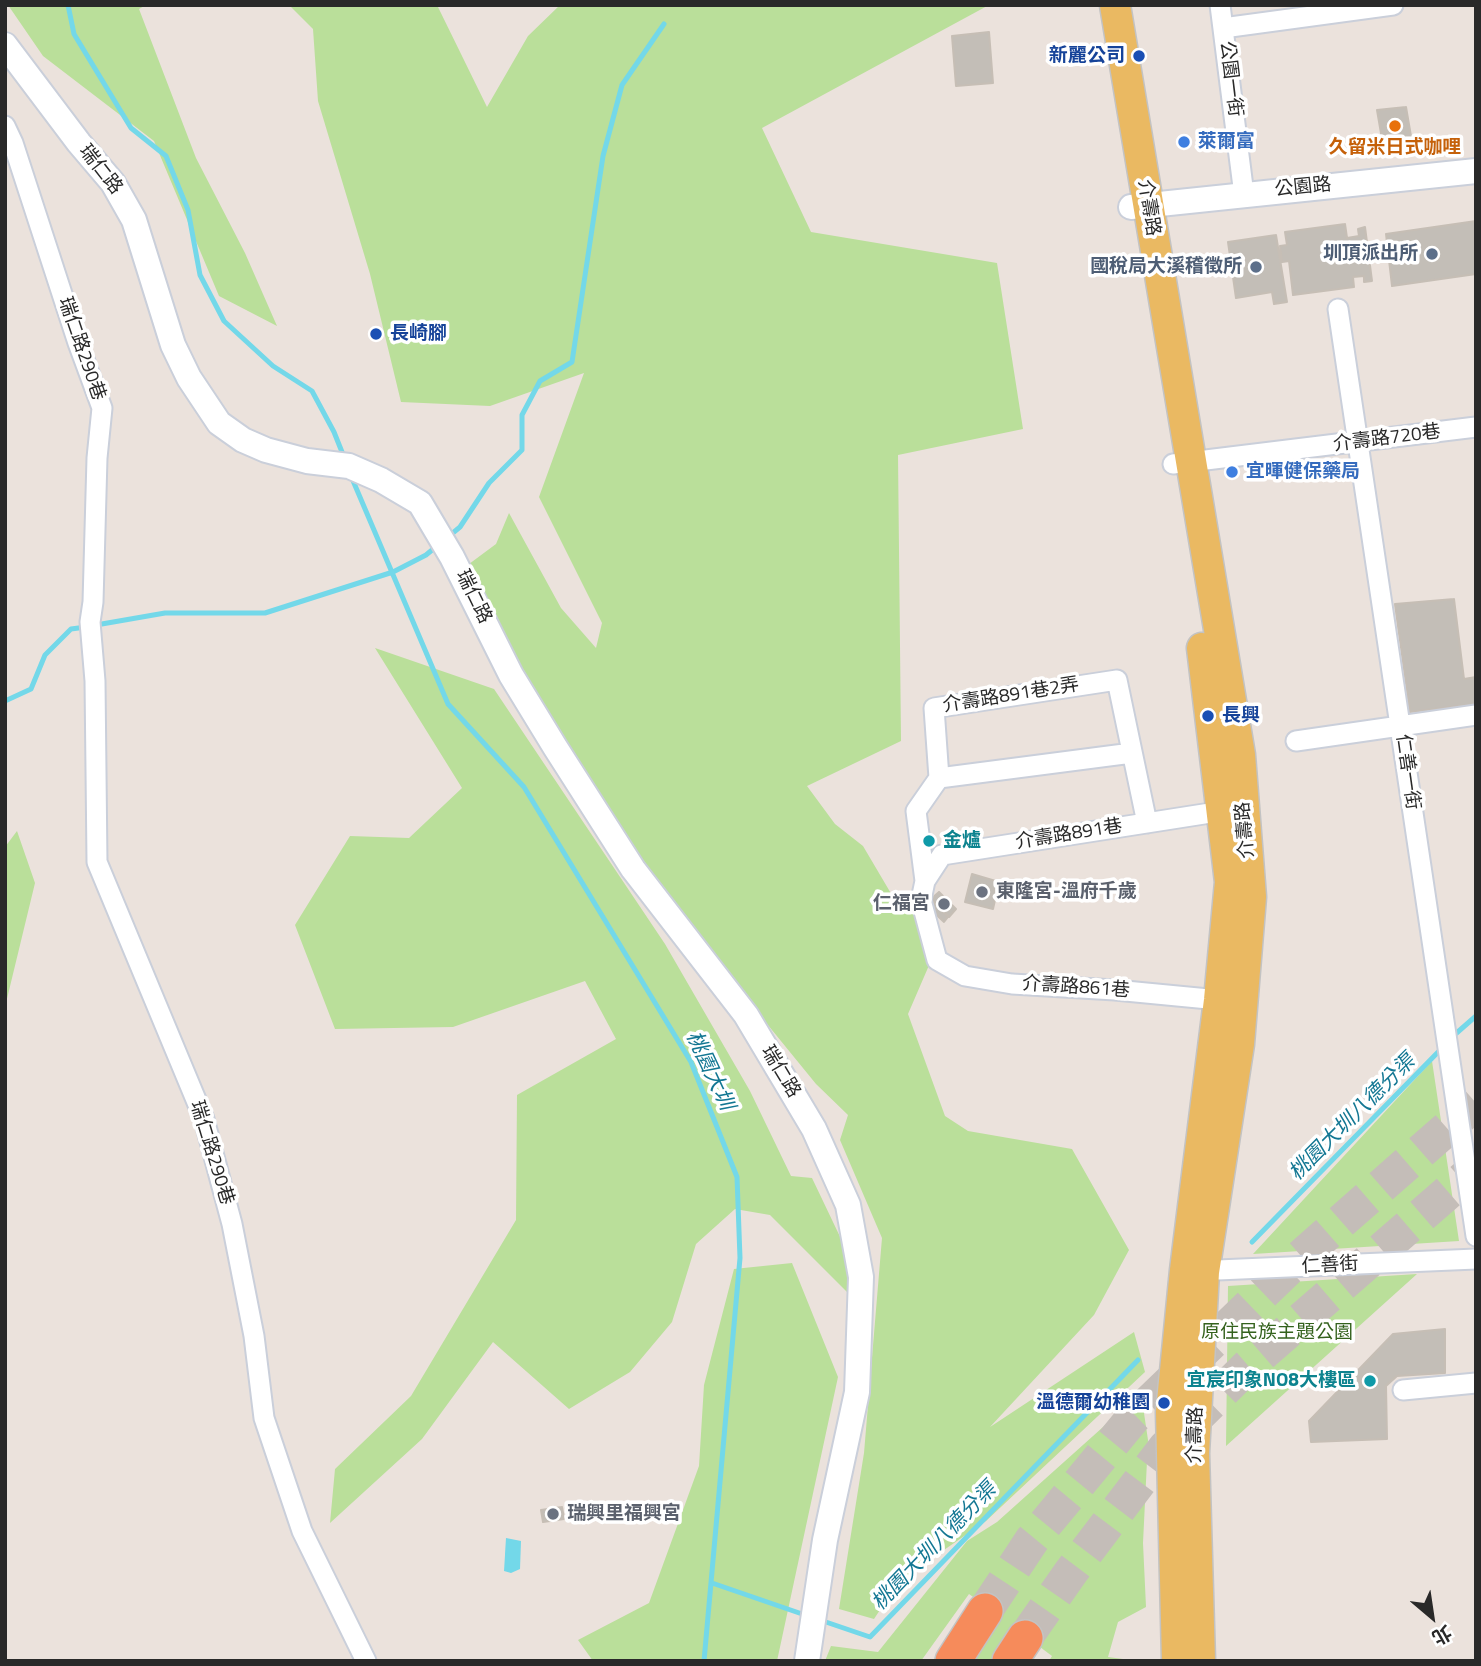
<!DOCTYPE html>
<html>
<head>
<meta charset="utf-8">
<style>
	body { margin:0 }
	#map { position:relative; width:1481px; height:1666px; overflow:hidden; background:#ebe2dc; font-family:"Titillium Web","Noto Sans TC",sans-serif }
	canvas { display:block }
	.frame { position:absolute; inset:0; border:7px solid #292929; pointer-events:none }
	.north { position:absolute; left:1397px; top:1582px; width:70px; height:70px; -webkit-text-stroke:5px #fff; paint-order:stroke; rotate:151deg; font-size:19px; font-weight:700; line-height:28px; text-align:center; color:#292929 }
	.north::after { content:''; display:block; margin:auto; width:24px; height:32px; background:#292929; clip-path:polygon(50% 0,100% 100%,50% 72%,0 100%) }
</style>
</head>
<body>
<div id="map">
<canvas width="1481" height="1666"></canvas>
<div class="frame"></div>
<div class="north">北</div>
</div>
<script>
const ctx = document.querySelector('canvas').getContext('2d');
ctx.lineJoin = 'round';
function fillPath(path, color) { ctx.fillStyle = color; ctx.fill(path, 'evenodd'); }
const toPath = rows => new Path2D(rows.map(r => 'M' + r).join(''));
function stroke(path, color, width, dash) { ctx.strokeStyle = color; ctx.lineWidth = width; ctx.lineCap = dash ? 'butt' : 'round'; ctx.setLineDash(dash || []); ctx.stroke(path); }
function drawText(font, color, halo, rows, align = 'center') {
  ctx.font = font + ' "Titillium Web","Noto Sans TC",sans-serif'; ctx.lineWidth = 7; ctx.setLineDash([]); ctx.textBaseline = 'middle'; ctx.strokeStyle = halo; ctx.fillStyle = color; for (const [text, x, y, turn = 0] of rows) {
    ctx.save(); ctx.translate(x, y); ctx.rotate((+turn || 0) * Math.PI / 180); ctx.textAlign = isNaN(turn) ? turn : align; if (halo) ctx.strokeText(text, 0, 0); ctx.fillText(text, 0, 0); ctx.restore();
  }
}
fillPath(toPath([
	[8,5,146,5,139,9,196,158,245,253,277,326,219,296,154,141,43,56],
	[289,5,437,5,487,107,528,36,560,5,989,5,762,128,811,232,997,263,1023,429,898,455,901,741,807,786,835,824,863,846,899,907,916,910,930,963,908,1014,945,1116,968,1131,1072,1149,1129,1250,1094,1315,990,1427,1134,1332,1145,1372,986,1521,899,1581,874,1619,839,1609,864,1453,882,1238,840,1140,848,1115,816,1084,666,900,549,720,465,567,496,544,509,513,561,608,596,648,602,623,539,497,584,373,490,406,401,402,370,274,318,101,313,29],
	[375,648,494,689,665,944,750,1091,791,1176,812,1178,843,1243,850,1295,770,1215,735,1209,696,1244,672,1322,630,1372,569,1409,493,1342,422,1439,330,1523,335,1469,411,1396,516,1220,517,1095,616,1039,585,981,453,1027,335,1029,295,925,350,836,409,838,462,788],
	[17,831,35,883,5,1007,5,847],
	[1432,1061,1459,1241,1253,1254],
	[792,1263,838,1377,777,1661,593,1661,578,1640,649,1603,699,1466,704,1385,734,1269],
	[1417,1274,1226,1446,1228,1286],
	[1141,1393,1148,1440,1143,1543,1146,1607,1118,1622,1108,1657,1138,1661,1049,1661,1052,1656,1020,1632,998,1661,972,1661,999,1616,969,1594,921,1661,825,1661,831,1646,878,1652,967,1541,997,1522]
]), '#badf9a');
fillPath(toPath([
	[506,1538,521,1541,520,1569,511,1573,504,1571]
]), '#73d8e9');
stroke(toPath([
	[68,5,74,34,131,128,166,156,188,210,200,275,224,321,273,366,312,391,334,432,344,457],
	[351,476,448,704,524,787,691,1062,737,1177,740,1258,704,1661],
	[448,537,460,527,489,483,522,450,522,415,540,381,572,362,603,156,622,85,664,24],
	[96,625,165,613,265,613,393,572,426,555,438,545],
	[5,701,31,689,45,655,71,629,86,627],
	[1452,1037,1476,1016],
	[1252,1242,1443,1047],
	[712,1583,808,1616],
	[820,1620,870,1637,1138,1360]
]), '#73d8e9', 5);
const building = toPath([
	[989,32,993,83,956,86,952,36,989,32],
	[1406,107,1412,142,1383,145,1377,110,1406,107],
	[1476,221,1476,274,1392,286,1386,234,1476,221],
	[1345,224,1347,238,1359,236,1358,229,1365,227,1372,281,1364,282,1364,276,1353,277,1354,287,1293,295,1289,261,1282,262,1280,246,1287,245,1285,232,1345,224],
	[1276,235,1287,302,1274,304,1272,292,1236,298,1228,242,1276,235],
	[1454,599,1464,679,1476,677,1476,704,1410,712,1395,604,1454,599],
	[972,874,999,882,993,909,965,902,972,874],
	[939,892,956,909,949,917,931,899,939,892],
	[932,900,948,917,944,922,927,906,932,900],
	[1445,1329,1445,1373,1397,1376,1386,1386,1387,1439,1311,1442,1309,1421,1393,1334,1445,1329],
	[562,1507,564,1519,543,1522,541,1510,562,1507]
]);
fillPath(building, '#c3beb7');
stroke(building, '#c6beb5', 2);
stroke(toPath([
	[985,1611,1032,1540,1133,1418,1296,1261,1476,1103],
	[1025,1638,1071,1572,1165,1448,1248,1366,1476,1168]
]), '#c4bdb8', 35, [35, 18]);
const minor = toPath([
	[1220,5,1244,195],
	[1223,28,1393,5],
	[5,126,13,143,78,343,102,408,97,458,93,602,90,622,95,681,97,862,204,1119,232,1224,254,1336,264,1418,302,1531,366,1661],
	[1338,309,1476,1236],
	[1173,464,1476,427],
	[1296,741,1476,715],
	[939,778,1132,753],
	[925,881,916,811,939,778,934,708,1117,680,1147,823],
	[1219,1000,1115,990,1012,984,965,976,937,960,921,900,925,881,942,855,1223,811],
	[1194,1271,1476,1259],
	[1403,1390,1476,1383]
]);
const tertiary = toPath([
	[5,45,79,143,113,183,134,220,173,345,189,378,219,423,243,440,266,450,307,461,349,466,381,480,420,503,452,557,511,675,555,747,633,869,746,1015,814,1129,848,1205,861,1277,857,1392,825,1540,807,1661],
	[1131,207,1476,171]
]);
const primary = toPath([
	[1115,5,1240,755,1251,897,1239,1044,1204,1272,1194,1453,1200,1661],
	[1177,1661,1171,1412,1185,1270,1219,1000,1230,882,1202,648]
]);
const motorway = toPath([
	[953,1661,985,1611],
	[1010,1661,1025,1638]
]);
stroke(minor, '#cacfda', 23);
stroke(tertiary, '#cacfda', 28);
stroke(primary, '#c3c3c3', 33);
stroke(motorway, '#c3c3c3', 38);
stroke(minor, '#fff', 19);
stroke(tertiary, '#fff', 24);
stroke(primary, '#eab962', 30);
stroke(motorway, '#f68b5b', 35);
for (const [x, y, r, color] of [
	[1139,56,7,"#1a4fb4"],
	[1395,126,7,"#e8710a"],
	[1184,142,7,"#3f7fe0"],
	[1432,254,7,"#5c6f8a"],
	[1256,267,7,"#5c6f8a"],
	[376,334,7,"#1a4fb4"],
	[1232,472,7,"#3f7fe0"],
	[1208,716,7,"#1a4fb4"],
	[929,841,7,"#0f9aa8"],
	[982,892,7,"#6b7280"],
	[944,904,7,"#6b7280"],
	[1370,1381,7,"#0f9aa8"],
	[1164,1403,7,"#1a4fb4"],
	[553,1514,7,"#6b7280"]
]) { const dot = new Path2D(); dot.arc(x, y, r, 0, 2 * Math.PI); ctx.fillStyle = color; ctx.fill(dot); stroke(dot, '#fff', 2.5); }
drawText('bold 19px', '#164399', '#fff', [
	["新麗公司",1125,56],
	["長崎腳",390,334,"left"],
	["長興",1222,716,"left"],
	["溫德爾幼稚園",1150,1403]
], 'right');
drawText('19px', '#292929', '#fff', [
	["公園一街",1230,79,83],
	["瑞仁路",100,170,52],
	["公園路",1303,188,-6],
	["介壽路",1148,208,81],
	["瑞仁路290巷",81,349,71],
	["介壽路720巷",1387,439,-7],
	["瑞仁路",473,597,64],
	["介壽路891巷2弄",1011,696,-9],
	["仁善一街",1407,772,82],
	["介壽路",1246,830,-95],
	["介壽路891巷",1069,835,-9],
	["介壽路861巷",1076,988,4],
	["瑞仁路",780,1072,59],
	["瑞仁路290巷",211,1153,73],
	["仁善街",1330,1266,-3],
	["介壽路",1196,1435,-88]
]);
drawText('bold 19px', '#366cbe', '#fff', [
	["萊爾富",1198,142],
	["宜暉健保藥局",1246,472]
], 'left');
drawText('bold 19px', '#c56008', '#fff', [
	["久留米日式咖哩",1395,148]
]);
drawText('bold 19px', '#4e5e75', '#fff', [
	["圳頂派出所",1418,254],
	["國稅局大溪稽徵所",1242,267]
], 'right');
drawText('bold 19px', '#0d838f', '#fff', [
	["金爐",943,841],
	["宜宸印象NO8大樓區",1356,1381,"right"]
], 'left');
drawText('bold 19px', '#5b616d', '#fff', [
	["東隆宮-溫府千歲",996,892],
	["仁福宮",930,904,"right"],
	["瑞興里福興宮",567,1514]
], 'left');
drawText('19px', '#34621d', '#fff', [
	["原住民族主題公園",1277,1333]
]);
drawText('italic 21px', '#137793', '#fff', [
	["桃園大圳",709,1071,65],
	["桃園大圳八德分渠",1353,1118,-45],
	["桃園大圳八德分渠",935,1547,-46]
]);
</script>
</body>
</html>
